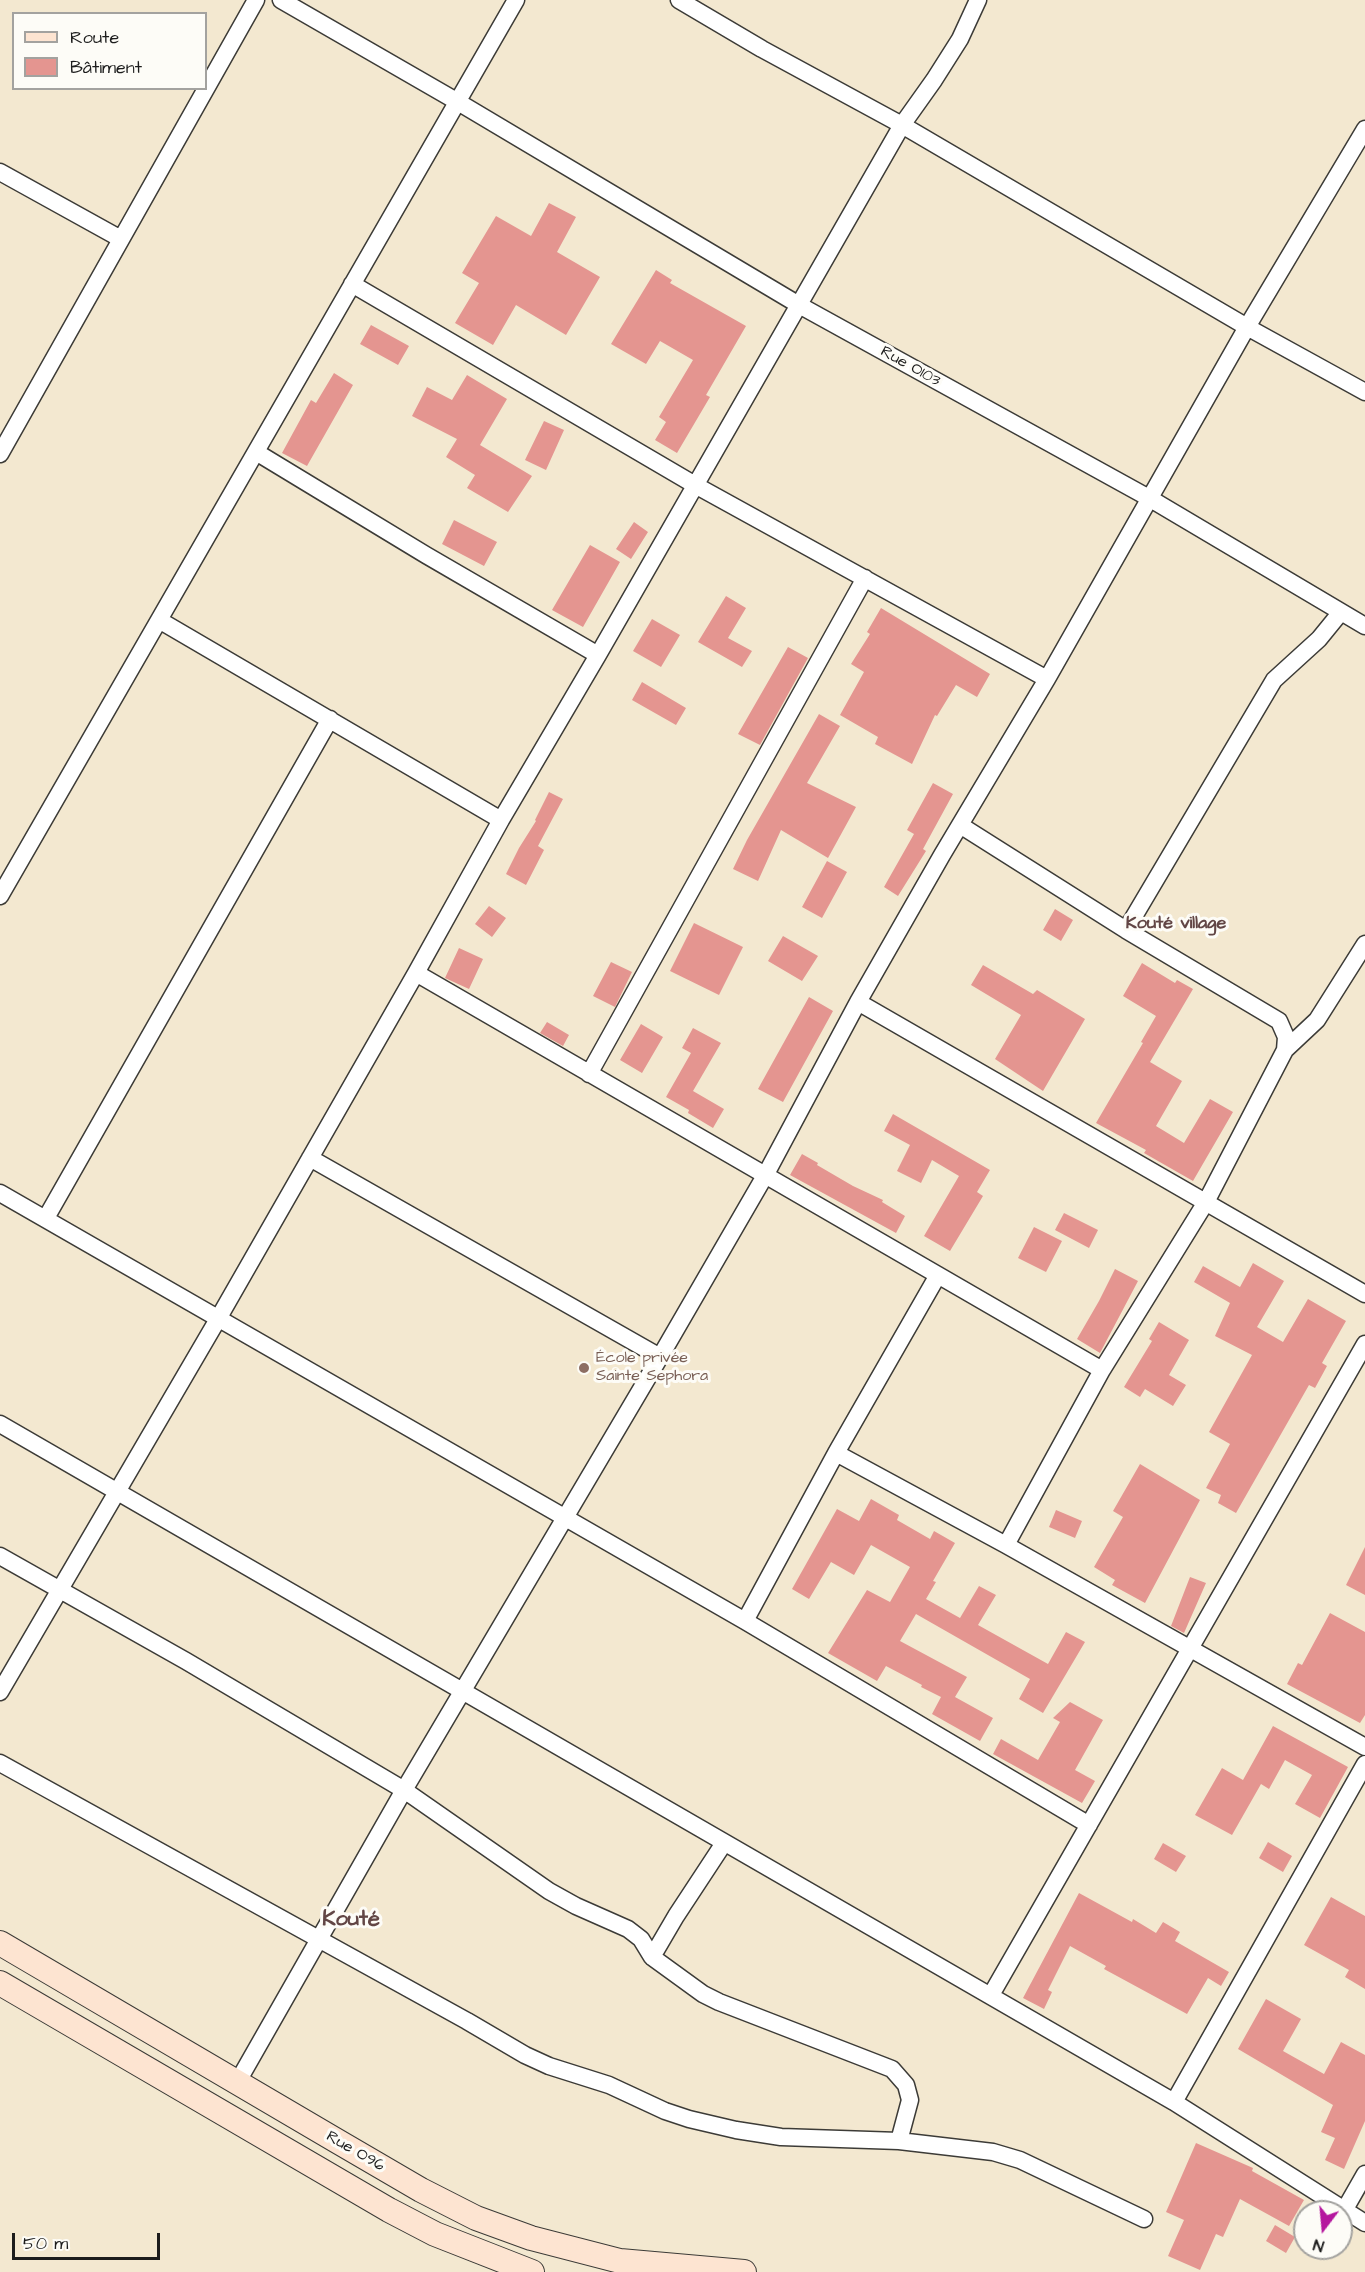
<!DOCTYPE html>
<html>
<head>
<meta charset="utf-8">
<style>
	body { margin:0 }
	#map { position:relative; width:1365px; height:2272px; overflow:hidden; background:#f3e8d0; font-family:"Architects Daughter",sans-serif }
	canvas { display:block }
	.legend { position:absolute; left:12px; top:12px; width:195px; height:78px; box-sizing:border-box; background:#fdfcf7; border:2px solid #a3a29f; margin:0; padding:8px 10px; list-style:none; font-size:18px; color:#1c1c1c }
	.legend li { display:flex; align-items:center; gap:12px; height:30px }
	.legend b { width:30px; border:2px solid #a3a29f }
	.north { position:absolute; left:1293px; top:2200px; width:60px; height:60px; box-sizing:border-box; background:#fdfcf7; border:2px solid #a3a29f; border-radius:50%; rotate:196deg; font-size:16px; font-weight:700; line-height:24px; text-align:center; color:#1c1c1c }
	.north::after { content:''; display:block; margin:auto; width:21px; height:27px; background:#b5179e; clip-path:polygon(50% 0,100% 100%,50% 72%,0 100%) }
	.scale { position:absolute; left:12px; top:2233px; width:148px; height:27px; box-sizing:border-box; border:3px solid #1c1c1c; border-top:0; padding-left:8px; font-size:18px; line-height:21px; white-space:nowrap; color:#1c1c1c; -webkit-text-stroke:4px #fdfcf7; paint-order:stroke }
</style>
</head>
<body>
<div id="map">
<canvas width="1365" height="2272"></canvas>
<ul class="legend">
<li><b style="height:8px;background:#fde4d1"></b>Route</li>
<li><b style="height:16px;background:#e49590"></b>Bâtiment</li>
</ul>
<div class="north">N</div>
<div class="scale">50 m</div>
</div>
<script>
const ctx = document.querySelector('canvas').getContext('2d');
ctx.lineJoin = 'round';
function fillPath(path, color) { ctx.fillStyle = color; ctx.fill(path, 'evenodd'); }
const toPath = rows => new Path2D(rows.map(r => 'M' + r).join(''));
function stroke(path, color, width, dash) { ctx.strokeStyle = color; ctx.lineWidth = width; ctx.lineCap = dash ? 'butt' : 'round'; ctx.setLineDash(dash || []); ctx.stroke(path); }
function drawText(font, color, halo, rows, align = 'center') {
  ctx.font = font + ' "Architects Daughter",sans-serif'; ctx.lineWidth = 6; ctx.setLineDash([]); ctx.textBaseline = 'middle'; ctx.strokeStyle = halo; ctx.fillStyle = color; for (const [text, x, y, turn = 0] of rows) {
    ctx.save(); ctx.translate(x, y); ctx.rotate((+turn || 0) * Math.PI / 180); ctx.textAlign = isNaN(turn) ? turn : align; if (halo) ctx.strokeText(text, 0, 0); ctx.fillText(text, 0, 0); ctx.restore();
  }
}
fillPath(toPath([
	[549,203,576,217,557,252,600,277,566,335,516,305,493,345,455,323,479,283,462,273,496,216,531,236],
	[656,270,672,280,670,283,746,326,706,395,710,397,677,453,655,440,666,422,659,417,693,360,660,341,646,364,611,344],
	[371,325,409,346,398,365,360,344],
	[334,373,353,385,307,466,282,453,311,400,316,403],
	[467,375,507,399,480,445,532,476,508,512,467,488,475,475,446,457,457,439,412,416,427,387,452,400],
	[544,421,564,430,546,470,525,460],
	[454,520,497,542,484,566,442,544],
	[634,522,648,532,631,559,616,549],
	[590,545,620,562,583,627,552,610],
	[726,596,746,608,728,638,752,651,742,667,698,642],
	[881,608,990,674,977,697,956,685,937,716,935,715,912,764,875,744,878,737,840,715,864,672,851,664,870,634,867,632],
	[652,619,680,635,661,667,633,651],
	[788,647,808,658,760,745,738,734],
	[642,682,686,708,676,725,632,700],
	[819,714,840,726,807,783,856,807,828,858,781,830,758,881,733,869,747,840],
	[933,783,953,794,923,849,926,851,898,896,884,887,914,834,907,830],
	[549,792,563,799,538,846,544,850,526,885,506,874,519,848,536,821,535,820],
	[827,861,847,872,822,918,802,907],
	[489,906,506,918,492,937,475,924],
	[1055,909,1073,920,1061,941,1043,930],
	[694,923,743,947,719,995,670,971],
	[783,936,818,956,802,981,768,961],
	[459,948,483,959,469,989,445,978],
	[611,962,632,972,615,1007,593,996],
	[1142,963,1175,983,1177,980,1193,989,1150,1062,1182,1081,1156,1126,1184,1143,1210,1099,1233,1112,1193,1181,1144,1153,1146,1150,1096,1123,1143,1043,1141,1042,1156,1016,1123,996],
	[983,965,1033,994,1037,990,1085,1019,1043,1091,995,1059,1021,1015,971,985],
	[809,997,833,1011,783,1102,758,1089],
	[547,1022,569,1035,563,1046,540,1033],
	[641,1024,663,1037,642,1073,620,1060],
	[693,1028,721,1043,693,1091,724,1109,713,1128,688,1113,689,1110,666,1097,691,1053,682,1048],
	[893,1114,990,1170,977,1192,983,1196,950,1251,924,1236,959,1176,932,1160,921,1183,897,1171,910,1145,884,1131],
	[802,1154,818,1163,817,1165,853,1186,883,1200,882,1202,905,1216,896,1233,790,1175],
	[1064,1213,1098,1230,1089,1248,1055,1230],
	[1034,1227,1062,1241,1046,1272,1018,1258],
	[1253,1263,1284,1281,1257,1327,1283,1342,1308,1299,1346,1321,1322,1363,1327,1366,1315,1388,1309,1385,1236,1513,1218,1503,1221,1495,1206,1488,1230,1444,1209,1432,1252,1355,1215,1336,1230,1303,1194,1282,1203,1266,1240,1287],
	[1115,1269,1138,1281,1100,1353,1077,1339,1099,1301],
	[1159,1322,1189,1340,1169,1375,1186,1385,1173,1406,1145,1389,1140,1397,1124,1387,1152,1341,1149,1339],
	[1140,1464,1200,1500,1145,1603,1112,1585,1115,1580,1094,1567,1123,1517,1113,1511],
	[871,1499,899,1515,897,1520,930,1539,934,1531,955,1543,933,1581,936,1582,926,1599,960,1618,979,1586,996,1595,978,1625,1048,1664,1066,1632,1085,1642,1043,1713,1019,1699,1030,1679,916,1614,900,1641,967,1677,955,1697,993,1718,980,1741,932,1714,941,1697,921,1687,922,1685,886,1666,877,1681,828,1653,867,1590,890,1602,910,1567,871,1545,854,1575,831,1562,809,1599,792,1589,837,1509,859,1521],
	[1056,1510,1082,1521,1075,1538,1049,1527],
	[1365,1547,1365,1595,1346,1585],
	[1190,1577,1206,1583,1184,1633,1171,1626],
	[1330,1613,1365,1632,1365,1715,1360,1723,1287,1684,1298,1663,1302,1665],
	[1070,1702,1103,1720,1075,1770,1095,1781,1082,1803,993,1754,1001,1739,1038,1760,1060,1722,1053,1718],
	[1273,1726,1348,1767,1320,1818,1295,1804,1312,1775,1285,1760,1269,1789,1261,1784,1232,1835,1195,1815,1222,1768,1243,1780],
	[1268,1842,1292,1856,1283,1872,1259,1858],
	[1163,1843,1186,1856,1176,1872,1154,1859],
	[1079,1893,1132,1922,1133,1919,1156,1933,1163,1922,1180,1932,1175,1941,1229,1972,1221,1986,1208,1978,1187,2014,1104,1969,1106,1966,1070,1946,1048,1990,1052,1992,1044,2009,1023,1998],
	[1331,1897,1365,1916,1365,1989,1345,1977,1349,1970,1304,1945],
	[1266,1999,1301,2019,1283,2051,1324,2074,1341,2042,1365,2055,1365,2121,1344,2169,1325,2160,1335,2138,1321,2132,1333,2105,1238,2049],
	[1196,2143,1253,2168,1252,2171,1304,2200,1289,2226,1240,2199,1223,2237,1216,2234,1200,2270,1168,2256,1184,2220,1166,2212],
	[1275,2225,1295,2237,1286,2253,1266,2241]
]), '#e49590');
const street = toPath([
	[281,0,458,102,799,305,1149,498,1365,626],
	[679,0,762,49,902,125,1247,327,1365,392],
	[0,172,121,239],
	[352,284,695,485,1047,679],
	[256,452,426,555,598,655],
	[0,454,256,0],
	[159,620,501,820],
	[0,896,516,0],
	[1126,930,1274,680,1319,639,1341,612],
	[416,973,1102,1370,1206,1202,1285,1050,1286,1037,1279,1021,1126,930,960,825],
	[858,1002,1365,1294],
	[1285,1050,1317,1020,1365,944],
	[589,1074,865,578],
	[310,1158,660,1357],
	[0,1193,745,1621,1089,1825],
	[46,1218,330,719],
	[0,1424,1174,2102,1365,2223],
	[836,1453,1006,1545,1365,1747],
	[1006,1545,1102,1370],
	[0,1556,186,1661,404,1790,549,1891,576,1906,628,1929,641,1939,652,1957],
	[745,1621,836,1453,938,1275],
	[0,1692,218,1319,416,973,501,820,598,655,902,125,934,80,960,39,978,0],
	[0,1763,467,2021,525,2055,549,2066,609,2085,665,2111,689,2119,736,2130,781,2137,899,2141,910,2100,906,2085,892,2069,719,2002,703,1994,652,1957,676,1916,724,1843],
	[991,1995,1365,1344],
	[237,2083,404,1790,660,1357,766,1174,858,1002,942,855,1047,679,1247,327,1365,129],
	[1174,2102,1365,1764],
	[899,2141,993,2152,1020,2160,1144,2219],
	[1345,2209,1365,2174]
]);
const secondary = toPath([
	[0,1943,337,2141,421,2190,476,2218,531,2238,620,2261,744,2272],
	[0,1983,389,2210,435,2234,532,2272]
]);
stroke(street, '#3c3b37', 19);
stroke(secondary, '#3c3b37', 26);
stroke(street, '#fff', 16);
stroke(secondary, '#fde4d1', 24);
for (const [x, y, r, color] of [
	[584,1368,6,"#8d6e63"]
]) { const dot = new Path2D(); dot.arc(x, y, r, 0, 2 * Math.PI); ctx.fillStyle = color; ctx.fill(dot); stroke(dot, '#fdfcf7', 2); }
drawText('16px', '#1c1c1c', '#fdfcf7', [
	["Rue O103",910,367,29],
	["Rue O96",355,2152,30]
]);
drawText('16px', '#785e54', '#fdfcf7', [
	["École privée",596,1359],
	["Sainte Sephora",596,1377]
], 'left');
drawText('bold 18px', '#624645', '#fdfcf7', [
	["Kouté village",1176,924]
]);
drawText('bold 22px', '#624645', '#fdfcf7', [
	["Kouté",351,1920]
]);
</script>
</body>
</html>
